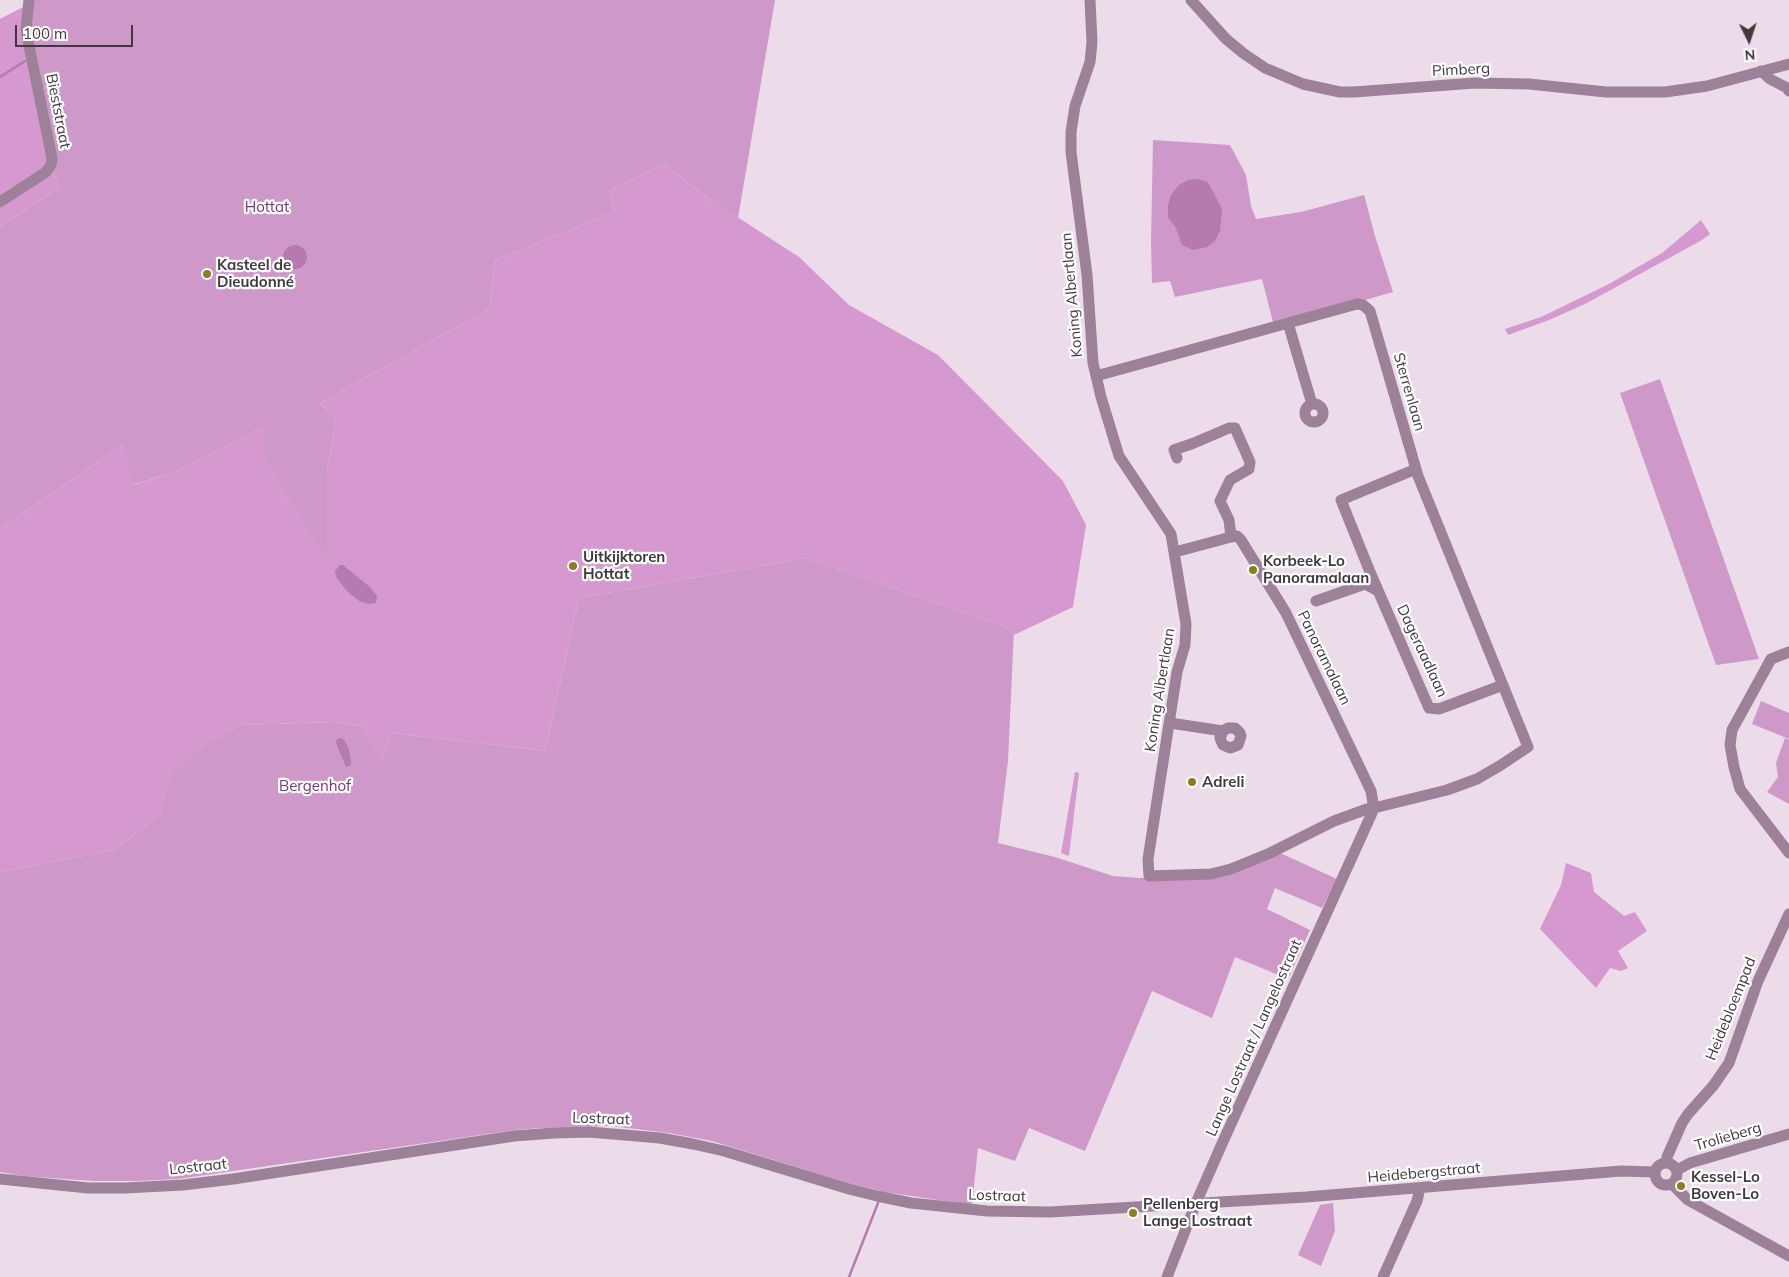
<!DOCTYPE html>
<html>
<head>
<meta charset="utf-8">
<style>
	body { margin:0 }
	#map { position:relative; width:1789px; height:1277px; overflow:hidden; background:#ecdbe9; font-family:Mulish,sans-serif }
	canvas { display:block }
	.north { position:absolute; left:1724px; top:15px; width:50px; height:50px; -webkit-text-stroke:4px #fff; paint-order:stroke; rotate:176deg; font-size:14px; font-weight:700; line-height:20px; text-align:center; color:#3f383e }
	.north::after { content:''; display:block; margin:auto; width:18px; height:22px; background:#3f383e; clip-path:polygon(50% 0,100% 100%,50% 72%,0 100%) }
	.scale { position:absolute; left:15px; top:25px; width:118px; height:22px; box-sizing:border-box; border:2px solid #3f383e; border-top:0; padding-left:6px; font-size:15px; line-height:18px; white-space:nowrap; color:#3f383e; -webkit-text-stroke:4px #fff; paint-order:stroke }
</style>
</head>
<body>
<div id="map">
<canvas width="1789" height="1277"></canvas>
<div class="north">N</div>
<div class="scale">100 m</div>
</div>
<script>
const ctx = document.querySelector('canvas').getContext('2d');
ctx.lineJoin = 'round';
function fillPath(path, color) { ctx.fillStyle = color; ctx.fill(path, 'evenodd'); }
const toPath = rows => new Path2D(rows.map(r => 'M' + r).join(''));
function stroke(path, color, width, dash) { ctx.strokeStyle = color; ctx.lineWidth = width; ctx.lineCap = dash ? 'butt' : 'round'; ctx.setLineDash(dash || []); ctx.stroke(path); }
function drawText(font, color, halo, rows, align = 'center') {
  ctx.font = font + ' Mulish,sans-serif'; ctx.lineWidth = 4.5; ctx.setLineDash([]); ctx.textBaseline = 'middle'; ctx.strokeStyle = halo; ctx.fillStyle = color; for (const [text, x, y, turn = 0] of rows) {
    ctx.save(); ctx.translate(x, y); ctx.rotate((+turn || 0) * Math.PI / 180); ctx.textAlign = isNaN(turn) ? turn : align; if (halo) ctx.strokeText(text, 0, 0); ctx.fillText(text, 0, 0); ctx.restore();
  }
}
fillPath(toPath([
	[31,0,775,0,738,218,705,196,665,164,610,190,614,212,495,260,489,309,320,403,336,419,327,470,327,562,264,458,264,426,177,471,132,485,122,445,0,529,0,227,60,187,52,170,28,23],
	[1153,140,1230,145,1246,175,1251,206,1256,219,1301,212,1364,195,1375,236,1393,292,1274,326,1262,279,1175,297,1170,281,1152,283,1151,242],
	[1660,379,1759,659,1716,665,1620,393],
	[806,558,1014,630,1008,761,998,843,1055,857,1113,876,1139,878,1212,876,1280,853,1337,879,1322,908,1275,888,1267,909,1310,930,1288,979,1235,957,1212,1018,1152,991,1085,1151,1029,1128,1015,1161,978,1148,972,1205,885,1192,851,1184,712,1141,669,1133,611,1126,541,1128,515,1130,178,1179,136,1181,94,1181,24,1176,0,1172,0,872,115,850,160,814,172,771,205,744,241,725,333,722,361,726,383,759,392,733,545,751,579,598],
	[1761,701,1789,713,1789,739,1752,724],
	[1785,738,1789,740,1789,804,1767,792,1778,777,1776,763],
	[1333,1203,1335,1231,1321,1266,1298,1255,1320,1205]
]), '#ce99c8');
fillPath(toPath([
	[25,6,49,166,0,200,0,19],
	[665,164,705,196,799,257,849,305,938,355,1063,481,1086,525,1073,607,1014,635,1014,630,806,558,579,598,545,751,392,733,383,760,361,726,333,722,241,725,205,744,173,771,160,814,115,850,0,872,0,529,122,445,133,485,177,471,264,426,264,458,327,561,327,470,336,419,320,403,489,309,495,260,614,212,610,190],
	[52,170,60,187,0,227,0,205],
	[1701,220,1710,234,1702,240,1585,304,1549,320,1508,335,1505,329,1541,317,1609,284,1662,253],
	[1075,772,1079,773,1069,856,1061,853],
	[1566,863,1591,873,1594,892,1624,916,1635,912,1647,931,1618,951,1628,968,1621,971,1610,968,1596,988,1540,929,1561,885]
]), '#d699cf');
fillPath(toPath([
	[1198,179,1208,182,1222,209,1220,231,1215,241,1207,247,1193,250,1182,245,1175,226,1168,218,1168,205,1171,195,1179,185,1188,180],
	'283 257a12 12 0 1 1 24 0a12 12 0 1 1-24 0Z',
	[340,565,343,565,370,587,377,596,376,603,369,604,359,601,346,590,336,577,335,571],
	[341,738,344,740,349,749,351,762,351,765,346,767,336,743,337,739]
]), '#b57aae');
stroke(toPath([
	[0,77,25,61],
	[849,1277,878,1203]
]), '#b57aae', 2.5);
stroke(toPath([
	[1090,0,1092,42,1090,62,1075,106,1071,132,1071,152,1087,275,1093,363,1101,397,1119,456,1171,534,1186,624,1185,645,1177,672,1148,859,1149,876,1211,874,1231,869,1270,853,1334,821,1367,809],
	[1191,0,1226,39,1243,53,1265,68,1303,84,1340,92,1354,92,1475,83,1529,84,1606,92,1665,92,1707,86,1789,64],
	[1761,71,1770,79,1787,88,1789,91],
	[0,202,46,172,51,165,52,158,28,41,26,29,29,0],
	[1288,323,1312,404],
	[1096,376,1357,304,1363,305,1370,311,1418,476,1528,747,1501,765,1477,779,1447,790,1378,807],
	'1305 413a9 9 0 1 1 18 0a9 9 0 1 1-18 0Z',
	[1177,458,1174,450,1194,443,1229,428,1235,428,1250,462,1249,469,1230,480,1220,501,1229,520,1231,537],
	[1175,552,1231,537,1237,536,1241,540,1286,613,1371,791,1373,803],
	[1370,572,1341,500,1416,469],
	[1378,591,1365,584,1370,572,1429,708,1439,709,1503,685],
	[1316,601,1365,584],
	[1789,652,1771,659,1732,730,1730,745,1734,767,1740,789,1789,853],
	[1170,723,1223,731,1228,728,1235,728,1240,733,1241,736,1238,745,1230,748,1223,745,1220,738,1223,731],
	'1655 1174a11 11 0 1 1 22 0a11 11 0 1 1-22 0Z',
	[1667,1163,1667,1157,1682,1123,1688,1114,1713,1086,1729,1063,1758,981,1789,914],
	[1677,1170,1690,1163,1789,1134],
	[0,1179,88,1188,125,1188,183,1185,233,1179,514,1136,554,1133,589,1132,660,1138,693,1144,724,1151,849,1189,877,1196,911,1203,987,1211,1050,1212,1306,1197,1621,1171,1655,1172],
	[1672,1184,1688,1200,1789,1256],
	[1167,1277,1196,1203,1221,1146,1372,813],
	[1383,1277,1417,1201,1420,1188]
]), '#9c8198', 11);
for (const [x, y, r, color] of [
	[207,274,5,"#907b21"],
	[573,566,5,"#907b21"],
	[1253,570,5,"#907b21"],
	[1192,782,5,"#907b21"],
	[1681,1186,5,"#907b21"],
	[1133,1213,5,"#907b21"]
]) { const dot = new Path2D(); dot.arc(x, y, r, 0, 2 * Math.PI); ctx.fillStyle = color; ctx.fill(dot); stroke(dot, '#fff', 2); }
drawText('15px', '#3f383e', '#fff', [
	["Pimberg",1461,70,-3],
	["Bieststraat",58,111,79],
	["Koning Albertlaan",1072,295,-95],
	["Sterrenlaan",1409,392,74],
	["Dageraadlaan",1422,651,65],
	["Panoramalaan",1324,658,64],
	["Koning Albertlaan",1160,690,-81],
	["Heidebloempad",1731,1009,-68],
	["Lange Lostraat / Langelostraat",1254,1038,-66],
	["Lostraat",601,1119,2],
	["Trolieberg",1728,1137,-16],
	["Lostraat",198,1167,-6],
	["Heidebergstraat",1424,1173,-5],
	["Lostraat",997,1196,2]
]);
drawText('15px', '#7b3375', '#fff', [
	["Hottat",267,207],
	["Bergenhof",315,786]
]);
drawText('bold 15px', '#3f383e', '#fff', [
	["Kasteel de",217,265],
	["Dieudonné",217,282],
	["Uitkijktoren",583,557],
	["Hottat",583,574],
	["Korbeek-Lo",1263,561],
	["Panoramalaan",1263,578],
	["Adreli",1202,782],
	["Kessel-Lo",1691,1177],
	["Boven-Lo",1691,1194],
	["Pellenberg",1143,1204],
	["Lange Lostraat",1143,1221]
], 'left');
</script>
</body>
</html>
